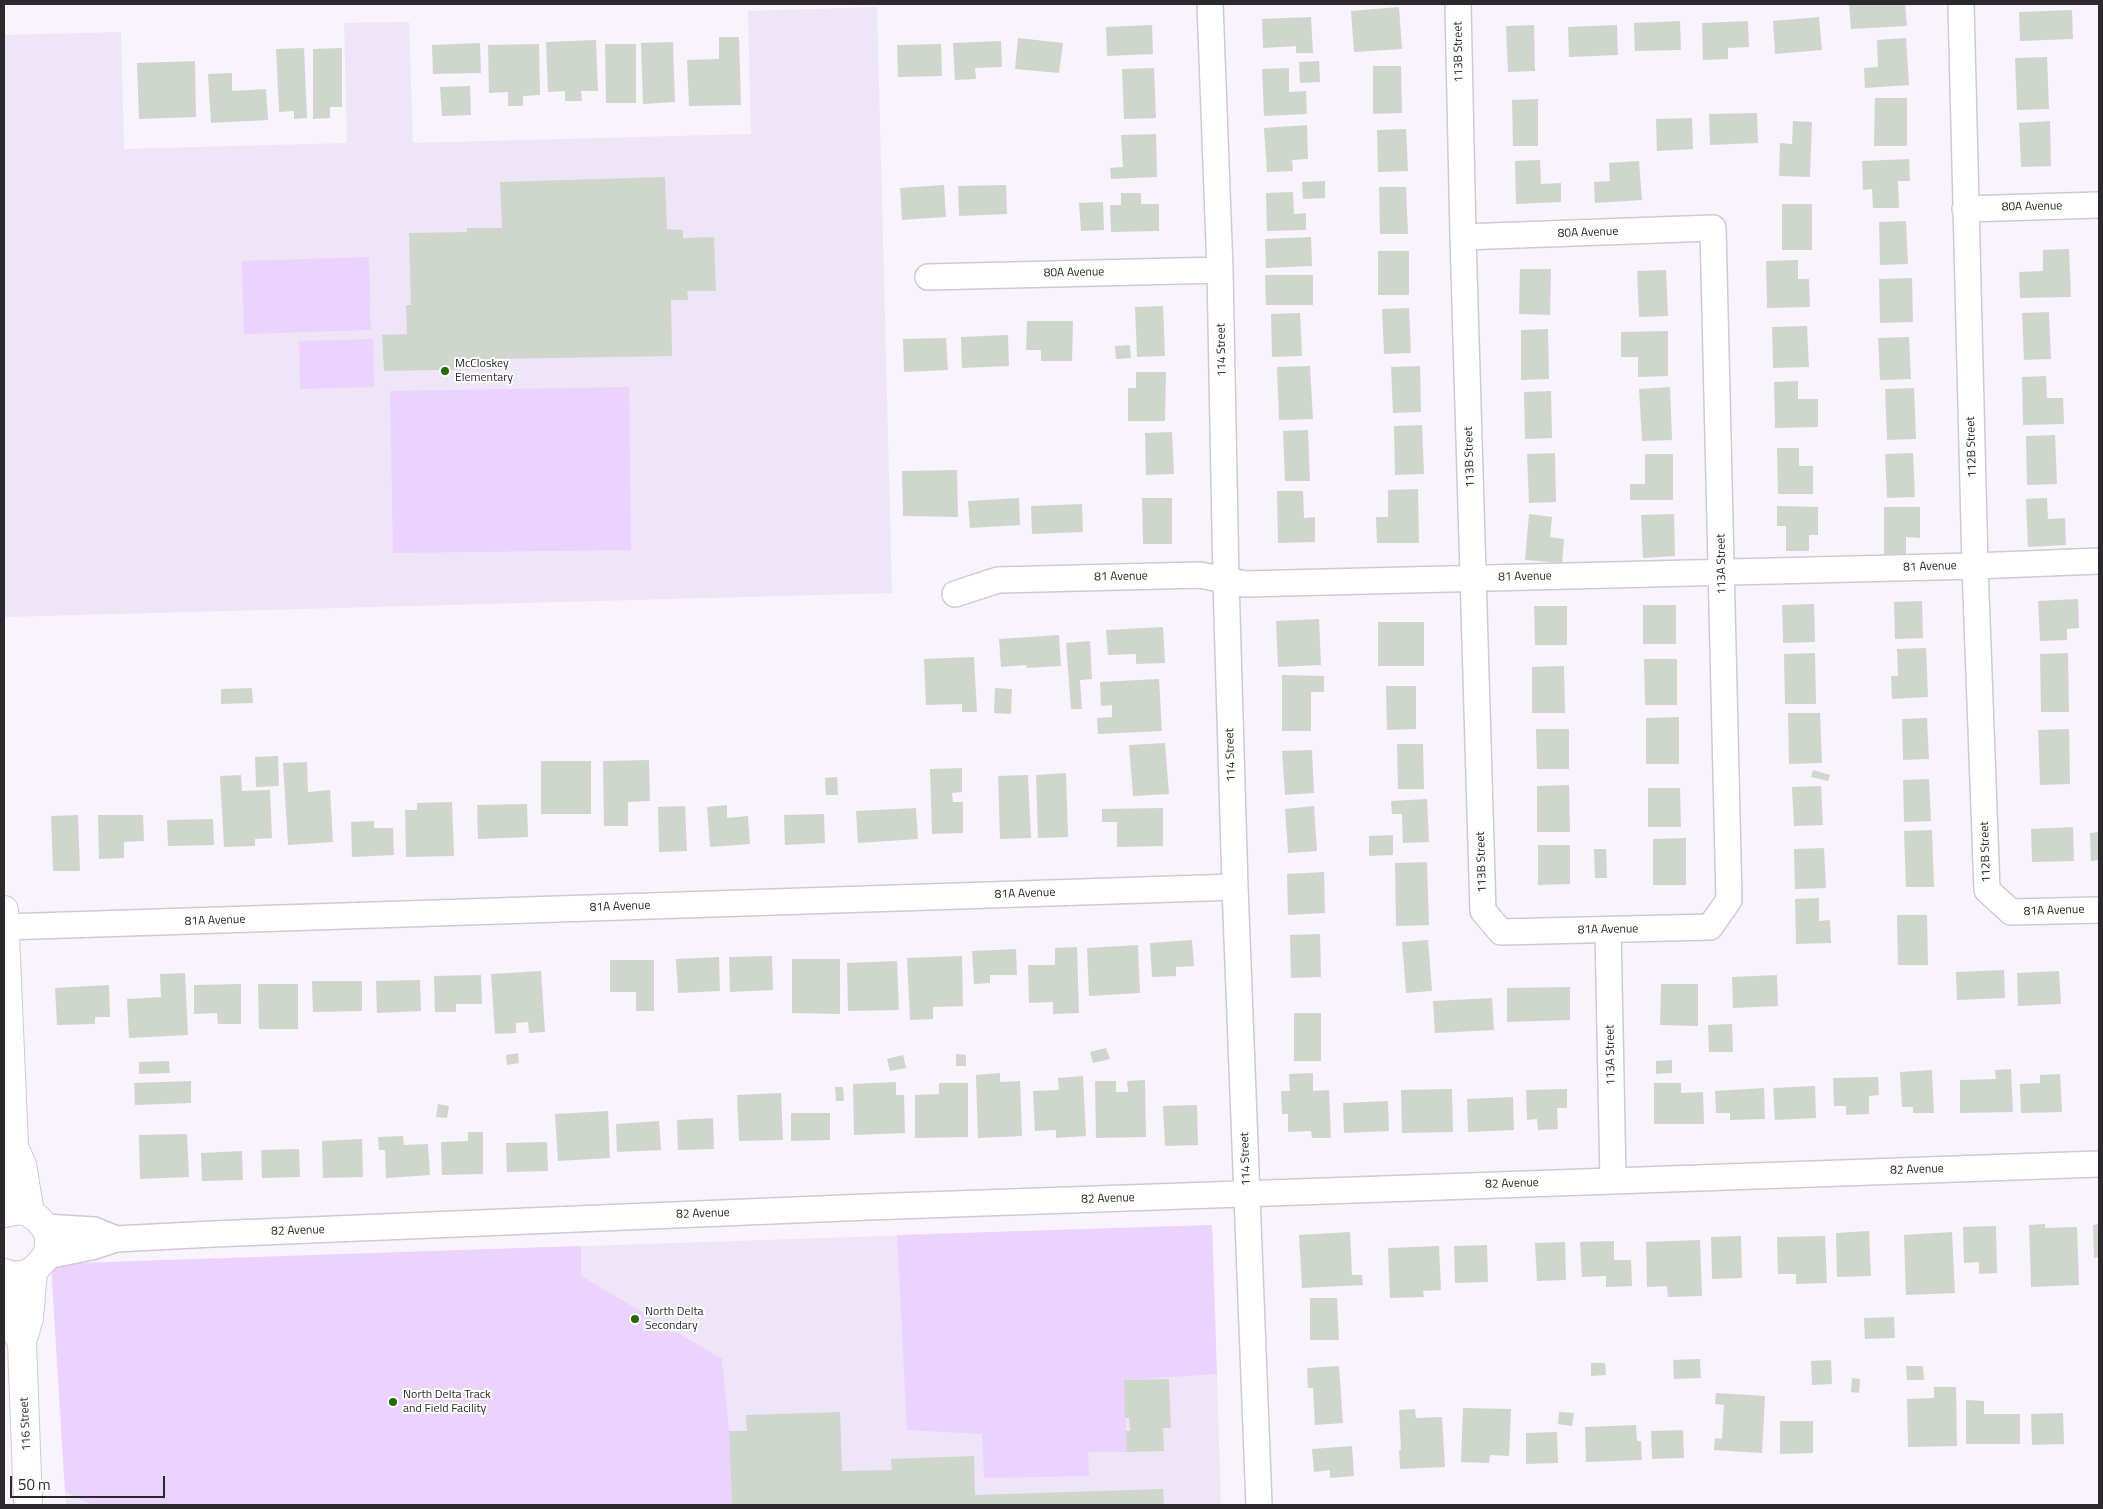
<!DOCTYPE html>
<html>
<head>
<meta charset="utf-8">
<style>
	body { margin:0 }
	#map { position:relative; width:2103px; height:1509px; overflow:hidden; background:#f8f3fd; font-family:"Titillium Web",sans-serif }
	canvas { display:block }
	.frame { position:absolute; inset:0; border:5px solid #2b292d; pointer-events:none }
	.scale { position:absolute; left:10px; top:1476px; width:155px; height:22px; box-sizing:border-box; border:2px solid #2b292d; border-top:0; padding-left:6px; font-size:15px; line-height:18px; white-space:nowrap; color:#2b292d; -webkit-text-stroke:4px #fff; paint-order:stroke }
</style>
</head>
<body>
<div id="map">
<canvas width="2103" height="1509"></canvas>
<div class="frame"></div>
<div class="scale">50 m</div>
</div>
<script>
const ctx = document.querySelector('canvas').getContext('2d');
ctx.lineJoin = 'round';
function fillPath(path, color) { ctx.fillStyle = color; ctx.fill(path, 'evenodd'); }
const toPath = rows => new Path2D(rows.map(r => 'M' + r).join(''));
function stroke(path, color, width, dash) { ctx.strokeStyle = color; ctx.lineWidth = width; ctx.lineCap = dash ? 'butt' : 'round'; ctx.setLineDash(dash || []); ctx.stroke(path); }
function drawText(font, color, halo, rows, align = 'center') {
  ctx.font = font + ' "Titillium Web",sans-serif'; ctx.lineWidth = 4; ctx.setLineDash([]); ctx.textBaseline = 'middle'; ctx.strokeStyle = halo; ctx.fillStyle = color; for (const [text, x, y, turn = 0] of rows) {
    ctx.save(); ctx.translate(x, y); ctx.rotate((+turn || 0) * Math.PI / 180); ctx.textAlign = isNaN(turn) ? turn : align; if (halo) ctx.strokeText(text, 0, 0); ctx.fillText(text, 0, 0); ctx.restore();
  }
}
fillPath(toPath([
	[877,7,892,593,4,617,4,35,121,32,124,149,347,143,344,23,409,22,413,143,751,134,748,11],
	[1212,1225,1221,1505,66,1505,51,1264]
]), '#eee5f6');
fillPath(toPath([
	[369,257,371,330,244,334,242,261],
	[373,339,374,387,300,389,299,341],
	[629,387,631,550,393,553,390,391],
	[1212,1225,1217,1374,1124,1380,1127,1452,1088,1452,1089,1476,984,1478,982,1434,907,1430,897,1235],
	[581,1246,581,1276,722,1359,729,1431,732,1505,92,1505,65,1491,51,1264]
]), '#ecd2fe');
fillPath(toPath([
	[1849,4,1905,4,1907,26,1851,29],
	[1399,7,1402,49,1354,52,1351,11],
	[2072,10,2073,39,2020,41,2019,12],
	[1311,17,1313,53,1296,53,1296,46,1263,48,1262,19],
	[1819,17,1822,50,1775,54,1773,21],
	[1680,21,1681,50,1635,51,1634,23],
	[1748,21,1749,47,1728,48,1728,59,1703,60,1702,23],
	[1152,25,1153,54,1107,56,1106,27],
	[1534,25,1535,71,1508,72,1506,26],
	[1617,25,1618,55,1569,57,1568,27],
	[719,37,739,37,741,105,689,106,687,60,719,59],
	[1018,38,1063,43,1059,73,1015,69],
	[1906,38,1909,85,1865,88,1864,68,1878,67,1877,40],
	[596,40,598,91,581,91,582,101,565,101,565,91,548,92,546,42],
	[1001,41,1002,67,975,68,976,79,955,80,953,43],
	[673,42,675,102,643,104,641,43],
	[480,43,481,73,433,74,432,45],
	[539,44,540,95,523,96,523,106,508,106,508,92,489,93,488,45],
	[605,44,636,44,636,103,606,103],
	[941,44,942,76,898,77,897,45],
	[304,48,307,118,294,119,294,111,279,112,276,49],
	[342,48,342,107,330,107,330,118,313,119,313,49],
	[2047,57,2049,109,2017,110,2015,58],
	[195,61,196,117,139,119,137,63],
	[1319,61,1320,82,1300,83,1299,62],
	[1373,66,1401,66,1402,113,1373,114],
	[1154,68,1156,118,1124,119,1122,69],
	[1289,68,1289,92,1306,91,1307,114,1264,116,1262,69],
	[232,73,232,91,266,89,268,120,211,123,208,74],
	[470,86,471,115,442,116,440,87],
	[1875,98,1907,98,1907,146,1874,146],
	[1538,99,1538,146,1513,146,1512,100],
	[1757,113,1758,143,1710,145,1709,114],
	[1692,118,1693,149,1657,151,1656,119],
	[1793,121,1812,122,1810,177,1779,176,1780,143,1792,144],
	[2050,121,2051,166,2021,167,2019,123],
	[1307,125,1308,159,1292,160,1293,171,1267,172,1264,128],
	[1406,129,1408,171,1378,172,1377,130],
	[1156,134,1157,177,1111,179,1110,168,1123,167,1121,135],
	[1909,159,1910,181,1898,181,1899,208,1873,208,1872,189,1863,190,1862,161],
	[1540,160,1541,184,1561,183,1561,202,1516,204,1515,161],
	[1639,161,1642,200,1595,203,1594,182,1610,181,1609,163],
	[665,177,667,229,683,230,683,238,714,237,716,291,687,291,688,300,671,300,672,356,491,359,492,369,384,371,382,335,407,334,406,305,411,305,409,233,467,232,467,228,502,228,500,182],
	[1325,181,1325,198,1303,199,1302,182],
	[944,185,946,217,902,220,900,188],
	[1006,185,1007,214,959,216,958,186],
	[1379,187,1406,187,1408,234,1380,234],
	[1293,192,1294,214,1306,213,1306,230,1267,231,1266,193],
	[1121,193,1141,193,1141,204,1159,204,1159,231,1111,232,1110,205,1121,205],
	[1103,202,1104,230,1081,231,1079,203],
	[1782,204,1812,204,1812,250,1782,250],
	[1906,221,1908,264,1880,265,1879,222],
	[1311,237,1312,266,1266,268,1265,239],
	[2069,249,2071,297,2020,298,2019,272,2043,271,2043,250],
	[1378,251,1409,251,1409,295,1378,295],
	[1798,260,1798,279,1809,279,1810,307,1767,308,1766,261],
	[1520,269,1551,269,1550,315,1519,314],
	[1666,270,1668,316,1639,317,1637,271],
	[1265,275,1313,275,1313,305,1266,305],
	[1912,278,1913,322,1880,323,1879,279],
	[1163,306,1165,356,1137,357,1135,307],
	[1409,308,1411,353,1384,354,1382,309],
	[2049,312,2051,359,2024,360,2022,313],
	[1300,313,1302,356,1272,357,1271,314],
	[1027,321,1073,321,1072,361,1041,361,1041,350,1026,350],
	[1807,326,1809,367,1773,368,1772,327],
	[1548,329,1549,379,1521,380,1521,330],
	[1668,331,1668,376,1638,377,1638,357,1621,357,1621,332],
	[1008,335,1009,366,962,368,961,337],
	[1909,337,1911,379,1880,380,1878,338],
	[946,338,948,370,904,372,903,339],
	[1130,345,1131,358,1116,359,1115,346],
	[1310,366,1313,419,1279,420,1277,367],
	[1420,366,1421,412,1393,413,1391,367],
	[1136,372,1166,372,1165,421,1128,421,1128,388,1136,388],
	[2046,376,2047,398,2063,398,2064,424,2023,425,2022,377],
	[1798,381,1798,399,1818,399,1818,427,1775,428,1774,382],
	[1670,387,1672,440,1642,441,1639,389],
	[1914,388,1916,439,1887,440,1885,389],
	[1551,391,1552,438,1525,439,1524,392],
	[1422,425,1424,474,1395,475,1394,426],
	[1308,430,1310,481,1285,481,1283,431],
	[1172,432,1174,474,1146,475,1145,433],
	[2055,435,2057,484,2027,485,2026,436],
	[1777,448,1799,448,1799,466,1813,466,1813,494,1778,494],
	[1555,453,1556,502,1529,503,1527,454],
	[1913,453,1915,497,1887,498,1885,454],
	[1645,454,1673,454,1673,500,1630,500,1630,484,1645,484],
	[957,470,958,517,903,516,902,471],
	[1418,489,1419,543,1377,543,1376,517,1388,517,1388,490],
	[1277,491,1303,491,1304,518,1315,517,1315,542,1278,543],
	[1019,498,1020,525,970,528,968,501],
	[1142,498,1172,498,1172,544,1143,544],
	[2047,498,2048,519,2065,518,2066,545,2028,547,2026,499],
	[1082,504,1083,532,1032,534,1031,506],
	[1777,506,1818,507,1818,535,1809,535,1809,551,1786,551,1786,526,1777,526],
	[1884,507,1920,507,1920,538,1906,537,1906,556,1884,555],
	[1529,514,1552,517,1550,537,1564,539,1562,563,1525,560],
	[1674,514,1675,556,1643,558,1641,515],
	[2078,599,2079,628,2067,629,2067,640,2040,641,2038,601],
	[1922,601,1923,638,1895,639,1894,602],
	[1814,604,1815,642,1783,643,1782,605],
	[1643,605,1676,605,1676,644,1643,644],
	[1534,606,1567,606,1567,645,1535,645],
	[1319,619,1321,665,1278,667,1276,621],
	[1378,622,1424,622,1424,666,1378,666],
	[1163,627,1165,663,1136,664,1136,654,1108,655,1106,630],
	[1059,635,1061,666,1027,668,1026,665,1001,667,999,639],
	[1090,641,1092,679,1080,680,1082,709,1071,709,1066,643],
	[1926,648,1928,697,1892,699,1891,676,1898,676,1897,649],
	[1815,653,1816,704,1785,704,1784,654],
	[2068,653,2069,712,2041,712,2040,654],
	[974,657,977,712,962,712,962,704,926,705,924,659],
	[1644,659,1677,659,1677,705,1645,705],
	[1564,666,1565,713,1532,713,1532,667],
	[1282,675,1324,676,1324,692,1311,692,1311,731,1282,731],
	[1159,679,1162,731,1098,734,1097,718,1112,717,1112,705,1101,706,1100,682],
	[1386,686,1416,686,1416,729,1387,730],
	[252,688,253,703,221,704,221,689],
	[995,688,1012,689,1011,714,994,713],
	[1788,713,1820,713,1822,763,1789,764],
	[1679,717,1679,764,1646,764,1646,718],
	[1927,718,1929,759,1903,760,1902,719],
	[1536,729,1569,729,1569,769,1537,769],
	[2069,729,2070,784,2040,785,2038,730],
	[1165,743,1169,794,1133,796,1129,745],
	[1397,744,1423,744,1424,789,1398,789],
	[1312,750,1314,793,1285,795,1282,751],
	[278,756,279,786,256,787,255,757],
	[649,760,650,801,628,802,628,826,604,826,603,761],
	[541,761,591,761,591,814,541,814],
	[307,762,308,792,330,790,333,842,288,845,283,763],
	[962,768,962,792,952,793,953,802,963,802,963,833,932,834,930,769],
	[1813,770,1830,775,1828,781,1811,777],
	[1066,773,1068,837,1038,838,1036,775],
	[241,775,242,791,270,790,272,838,255,839,255,846,224,847,220,776],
	[1028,775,1031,838,1000,839,998,776],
	[837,777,838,795,826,795,825,778],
	[1929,779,1931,821,1904,822,1903,780],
	[1569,785,1570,832,1537,832,1537,786],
	[1821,786,1823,825,1794,826,1792,787],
	[1648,788,1680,788,1681,827,1648,827],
	[1427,799,1429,842,1403,843,1402,814,1392,814,1391,801],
	[452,802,454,856,406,857,405,810,417,810,417,803],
	[527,804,528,837,478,839,477,805],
	[727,805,727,818,748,816,750,844,710,847,707,807],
	[685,806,687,851,659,852,658,807],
	[1314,806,1317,851,1288,853,1285,809],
	[916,808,918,839,858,843,856,811],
	[1163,808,1163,846,1117,847,1117,822,1102,822,1102,809],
	[824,814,825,843,785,845,784,815],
	[78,815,80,871,53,871,51,816],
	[98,815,143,815,144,841,124,842,124,858,99,859],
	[213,819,214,845,168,846,167,820],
	[374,821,374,828,393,828,394,855,352,857,351,822],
	[2073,827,2074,861,2032,862,2031,829],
	[1932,830,1934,887,1906,887,1904,831],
	[2099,832,2099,860,2091,861,2090,833],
	[1393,835,1393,855,1369,856,1369,836],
	[1686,838,1686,885,1653,885,1653,839],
	[1538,845,1570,845,1570,884,1538,885],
	[1824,848,1826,888,1795,889,1794,849],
	[1594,849,1606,849,1607,878,1595,878],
	[1427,862,1429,925,1396,926,1395,863],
	[1324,872,1325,913,1288,915,1287,874],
	[1819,898,1819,921,1830,920,1831,943,1796,944,1795,899],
	[1897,915,1927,915,1928,965,1898,965],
	[1320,934,1321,977,1291,978,1290,935],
	[1192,940,1194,966,1176,967,1176,976,1152,977,1150,943],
	[1428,940,1432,991,1406,993,1402,942],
	[1138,945,1140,993,1089,996,1087,948],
	[1077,947,1079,1013,1053,1014,1053,1002,1029,1003,1028,965,1055,965,1055,948],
	[1016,949,1017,975,990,975,990,983,974,984,972,951],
	[772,956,773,990,730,992,729,957],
	[962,956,963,1006,933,1007,933,1019,910,1020,907,958],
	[719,957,720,991,678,993,676,959],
	[792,959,840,959,840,1014,792,1013],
	[610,960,654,960,654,1011,636,1011,636,992,610,992],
	[897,961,899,1010,848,1011,847,963],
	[2004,970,2005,998,1957,1000,1956,972],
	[541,971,545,1032,529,1033,528,1022,516,1023,516,1033,495,1034,491,974],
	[2059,971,2061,1004,2018,1006,2017,973],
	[185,973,188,1035,129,1038,127,999,161,997,160,974],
	[481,975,482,1004,456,1004,456,1012,435,1012,434,976],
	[1777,975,1778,1006,1733,1008,1732,977],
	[420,980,421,1011,377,1013,376,981],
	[312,981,362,981,362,1011,313,1012],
	[241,984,241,1024,218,1024,217,1013,194,1014,194,985],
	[258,984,298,984,298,1029,259,1029],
	[1661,984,1698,984,1698,1026,1660,1025],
	[109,985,110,1017,95,1017,95,1024,57,1025,55,988],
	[1570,987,1570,1020,1507,1022,1507,988],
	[1492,998,1494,1030,1435,1033,1433,1001],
	[1294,1013,1321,1013,1321,1061,1294,1061],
	[1732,1024,1733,1052,1709,1052,1708,1025],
	[1106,1048,1110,1059,1093,1063,1090,1052],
	[518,1053,519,1063,507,1065,506,1055],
	[956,1054,966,1055,966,1066,956,1066],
	[903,1055,906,1068,890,1071,887,1059],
	[1672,1060,1672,1073,1656,1074,1656,1061],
	[169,1061,170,1073,139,1074,139,1062],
	[2011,1069,2013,1112,1960,1113,1960,1080,1996,1079,1995,1070],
	[1932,1070,1934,1113,1913,1113,1913,1107,1902,1107,1900,1072],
	[1000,1073,1000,1082,1020,1081,1022,1136,978,1138,976,1075],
	[1313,1073,1313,1091,1329,1090,1331,1138,1312,1138,1311,1131,1288,1132,1288,1114,1282,1114,1281,1091,1290,1091,1289,1074],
	[2060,1074,2062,1112,2021,1113,2020,1084,2040,1083,2040,1075],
	[1083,1076,1086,1136,1056,1138,1056,1130,1035,1131,1033,1091,1059,1090,1058,1078],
	[1878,1077,1879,1095,1869,1096,1869,1114,1846,1115,1846,1106,1834,1106,1833,1078],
	[1145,1080,1146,1137,1096,1138,1095,1081,1116,1081,1116,1092,1128,1092,1127,1081],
	[191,1081,191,1103,135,1105,134,1083],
	[896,1082,896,1095,904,1095,905,1133,854,1135,853,1084],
	[939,1083,968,1083,968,1137,915,1138,915,1095,939,1094],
	[1654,1083,1681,1083,1681,1093,1703,1092,1704,1124,1654,1124],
	[1815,1086,1816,1118,1775,1120,1773,1088],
	[835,1087,843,1087,844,1101,836,1101],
	[1764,1088,1765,1119,1730,1120,1730,1113,1716,1113,1715,1091],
	[1452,1089,1453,1132,1402,1133,1401,1090],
	[1567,1089,1567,1108,1557,1108,1558,1129,1538,1130,1537,1119,1527,1120,1526,1090],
	[781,1093,783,1140,739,1141,737,1095],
	[1513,1097,1514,1130,1468,1132,1467,1099],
	[1388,1101,1389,1131,1344,1133,1343,1103],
	[438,1104,449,1106,447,1118,436,1117],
	[1197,1105,1198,1145,1165,1146,1163,1106],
	[608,1111,610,1158,558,1161,555,1114],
	[791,1113,830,1113,830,1140,791,1141],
	[713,1118,714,1149,678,1150,677,1120],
	[659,1121,661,1150,617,1152,616,1124],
	[468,1132,483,1132,483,1174,442,1175,441,1142,468,1141],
	[187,1134,189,1177,140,1179,139,1135],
	[403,1136,404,1145,428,1144,430,1175,386,1178,385,1150,379,1150,378,1137],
	[362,1139,363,1177,323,1178,322,1141],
	[547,1142,548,1171,507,1172,506,1143],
	[299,1149,300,1177,262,1178,261,1150],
	[242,1151,243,1180,202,1181,201,1153],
	[2045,1224,2045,1228,2077,1227,2079,1285,2031,1287,2029,1225],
	[2099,1224,2099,1257,2094,1258,2093,1225],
	[1996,1226,1997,1273,1979,1274,1979,1262,1964,1263,1963,1227],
	[1869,1231,1871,1276,1837,1277,1836,1233],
	[1350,1232,1352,1275,1362,1275,1363,1285,1302,1288,1299,1235],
	[1952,1232,1955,1293,1906,1295,1904,1235],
	[1741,1236,1742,1278,1712,1279,1711,1237],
	[1825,1236,1827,1283,1796,1284,1796,1274,1778,1274,1777,1237],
	[1700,1240,1702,1296,1668,1297,1667,1286,1647,1287,1646,1242],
	[1614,1241,1614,1260,1631,1260,1632,1286,1606,1287,1606,1276,1582,1277,1580,1242],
	[1565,1242,1566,1280,1537,1281,1535,1243],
	[1487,1245,1488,1282,1455,1283,1454,1246],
	[1439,1246,1441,1290,1423,1291,1424,1297,1390,1298,1388,1248],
	[1310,1298,1337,1298,1339,1340,1310,1340],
	[1894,1317,1895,1338,1865,1339,1864,1318],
	[1700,1359,1701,1378,1674,1379,1673,1360],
	[1831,1360,1832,1384,1812,1385,1811,1361],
	[1591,1363,1605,1363,1606,1375,1591,1376],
	[1339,1366,1343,1423,1315,1425,1313,1388,1308,1388,1307,1368],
	[1906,1366,1923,1366,1924,1380,1907,1380],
	[1852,1378,1860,1379,1859,1393,1851,1392],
	[1169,1379,1171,1428,1163,1428,1164,1451,1127,1452,1126,1431,1130,1431,1129,1418,1125,1418,1124,1380],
	[1934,1387,1956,1387,1957,1446,1908,1447,1907,1399,1934,1398],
	[1716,1393,1765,1396,1762,1453,1714,1450,1715,1438,1722,1439,1724,1405,1715,1404],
	[1966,1400,1984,1401,1984,1414,2020,1414,2020,1444,1966,1444],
	[1463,1408,1511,1409,1509,1456,1490,1455,1489,1463,1461,1462],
	[1415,1409,1416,1418,1442,1417,1445,1467,1400,1469,1399,1450,1401,1450,1399,1410],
	[840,1412,842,1471,892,1470,891,1459,974,1456,975,1495,1163,1489,1164,1505,732,1505,729,1431,747,1431,746,1415],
	[1559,1412,1574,1413,1572,1426,1558,1424],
	[2063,1413,2064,1444,2032,1445,2031,1414],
	[1780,1421,1813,1421,1813,1453,1780,1454],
	[1636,1425,1637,1441,1641,1441,1642,1460,1586,1462,1585,1427],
	[1683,1430,1684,1458,1652,1459,1651,1431],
	[1557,1432,1558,1463,1526,1464,1526,1433],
	[1352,1446,1354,1476,1330,1478,1330,1470,1314,1472,1312,1449]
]), '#cfd7cd');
const street = toPath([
	[1210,4,1220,270,1226,580,1235,887,1259,1505],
	[1458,4,1463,237,1483,911,1501,932,1710,927,1729,900,1713,228,1463,237],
	[1961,4,1975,566,1987,890,2011,912,2099,910],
	[1965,209,2099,205],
	[928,277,1220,270],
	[955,594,998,580,1200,575,1245,584,1975,566,2099,561],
	[5,927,1235,887],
	[1608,930,1613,1180],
	[45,1227,94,1230,116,1239],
	[47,1256,95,1246,116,1239,213,1234,868,1207,2099,1164]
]);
const secondary = toPath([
	[4,910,14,1147,22,1165,30,1213],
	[4,1192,6,1165,13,1148],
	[4,1213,20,1210,30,1213,38,1219,45,1227,49,1236,49,1246,47,1256,33,1271,23,1275,13,1276,4,1273],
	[4,1278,11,1319,21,1341],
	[28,1505,22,1342,29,1318,33,1271]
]);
stroke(street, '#cfc9d4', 28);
stroke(secondary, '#cfc9d4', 30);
stroke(street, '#fff', 25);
stroke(secondary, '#fff', 28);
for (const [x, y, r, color] of [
	[445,371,5,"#236a04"],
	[635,1319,5,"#236a04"],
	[393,1402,5,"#236a04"]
]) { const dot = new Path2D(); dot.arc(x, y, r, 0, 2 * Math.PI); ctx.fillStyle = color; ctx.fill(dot); stroke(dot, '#fff', 2); }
drawText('12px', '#2b292d', '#fff', [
	["113B Street",1459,52,-91],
	["80A Avenue",2032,207,-1],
	["80A Avenue",1588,233,-2],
	["80A Avenue",1074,273,-1],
	["114 Street",1222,350,-91],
	["112B Street",1972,447,-92],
	["113B Street",1470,457,-92],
	["113A Street",1722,564,-91],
	["81 Avenue",1930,567,-2],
	["81 Avenue",1121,577,-1],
	["81 Avenue",1525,577,-1],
	["114 Street",1231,755,-92],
	["112B Street",1986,852,-92],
	["113B Street",1482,862,-92],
	["81A Avenue",1025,894,-2],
	["81A Avenue",620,907,-2],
	["81A Avenue",2054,911,-2],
	["81A Avenue",215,921,-2],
	["81A Avenue",1608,930,-1],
	["113A Street",1611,1055,-91],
	["114 Street",1246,1159,-92],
	["82 Avenue",1917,1170,-2],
	["82 Avenue",1512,1184,-2],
	["82 Avenue",1108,1199,-2],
	["82 Avenue",703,1214,-2],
	["82 Avenue",298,1231,-2],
	["116 Street",26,1424,-93]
]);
drawText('12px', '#2b292d', '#fff', [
	["McCloskey",455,364],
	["Elementary",455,378],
	["North Delta",645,1312],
	["Secondary",645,1326],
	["North Delta Track",403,1395],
	["and Field Facility",403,1409]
], 'left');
</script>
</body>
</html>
